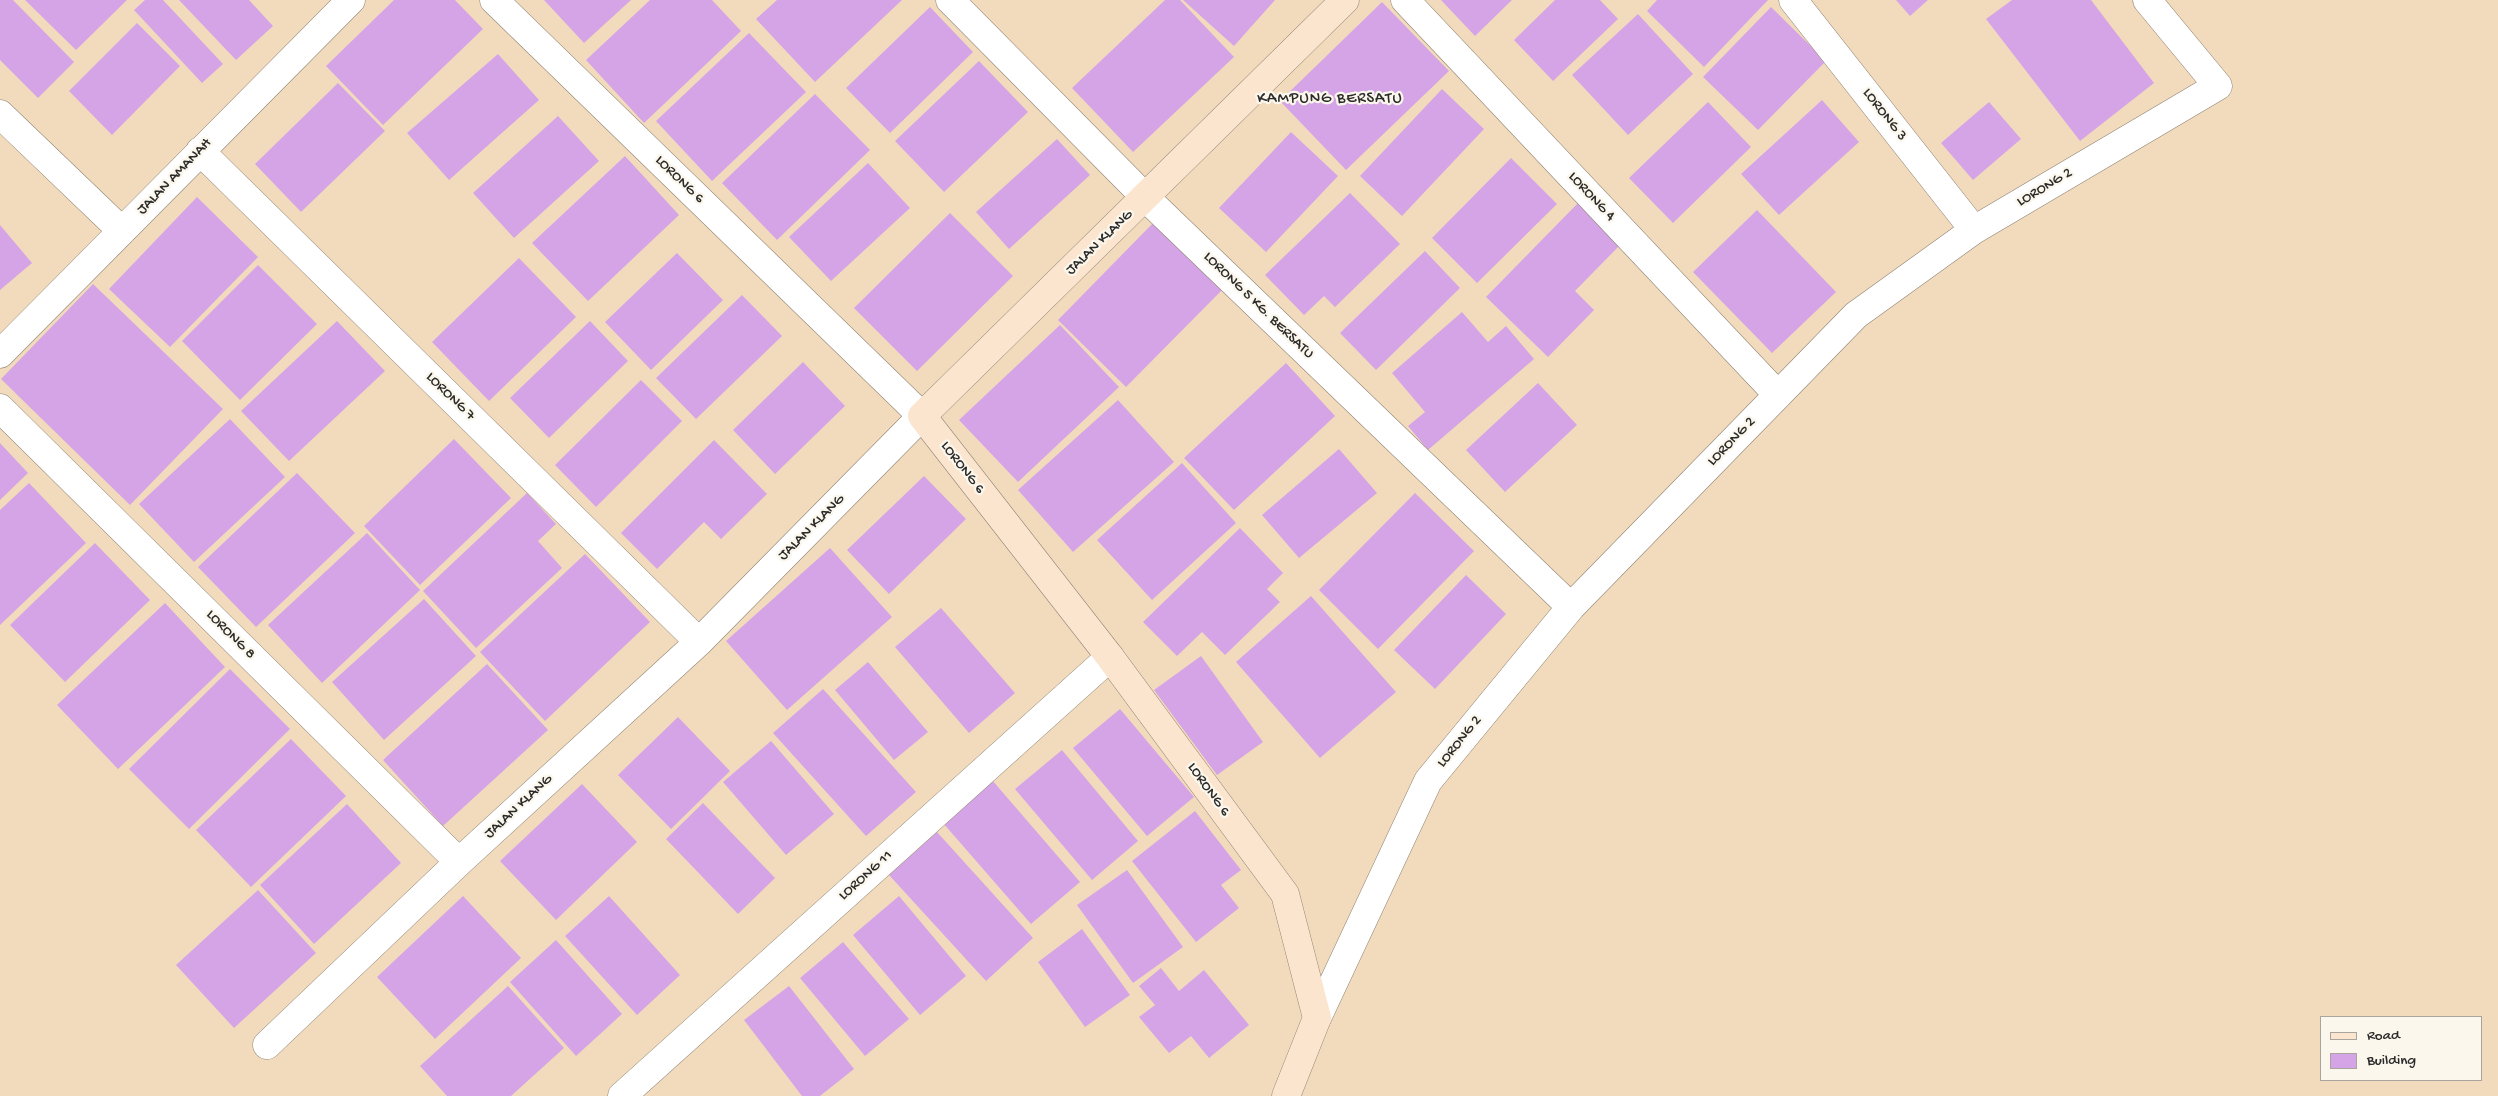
<!DOCTYPE html>
<html>
<head>
<meta charset="utf-8">
<style>
	body { margin:0 }
	#map { position:relative; width:2498px; height:1096px; overflow:hidden; background:#f2dbbc; font-family:"Gochi Hand",sans-serif }
	canvas { display:block }
	.legend { position:absolute; left:2320px; top:1016px; width:162px; height:65px; box-sizing:border-box; background:#fbf7ec; border:1px solid #a8a59f; margin:0; padding:6px 9px; list-style:none; font-size:15px; color:#2b2b2b }
	.legend li { display:flex; align-items:center; gap:10px; height:25px }
	.legend b { width:25px; border:1px solid #a8a59f }
</style>
</head>
<body>
<div id="map">
<canvas width="2498" height="1096"></canvas>
<ul class="legend">
<li><b style="height:6px;background:#fce5cf"></b>Road</li>
<li><b style="height:14px;background:#d5a4e7"></b>Building</li>
</ul>
</div>
<script>
const ctx = document.querySelector('canvas').getContext('2d');
ctx.lineJoin = 'round';
function fillPath(path, color) { ctx.fillStyle = color; ctx.fill(path, 'evenodd'); }
const toPath = rows => new Path2D(rows.map(r => 'M' + r).join(''));
function stroke(path, color, width, dash) { ctx.strokeStyle = color; ctx.lineWidth = width; ctx.lineCap = dash ? 'butt' : 'round'; ctx.setLineDash(dash || []); ctx.stroke(path); }
function drawText(font, color, halo, rows, align = 'center') {
  ctx.font = font + ' "Gochi Hand",sans-serif'; ctx.lineWidth = 4.5; ctx.setLineDash([]); ctx.textBaseline = 'middle'; ctx.strokeStyle = halo; ctx.fillStyle = color; for (const [text, x, y, turn = 0] of rows) {
    ctx.save(); ctx.translate(x, y); ctx.rotate((+turn || 0) * Math.PI / 180); ctx.textAlign = isNaN(turn) ? turn : align; if (halo) ctx.strokeText(text, 0, 0); ctx.fillText(text, 0, 0); ctx.restore();
  }
}
fillPath(toPath([
	[0,0,13,0,74,62,38,98,0,60],
	[25,0,127,0,76,50],
	[145,0,163,0,223,64,202,83,134,10],
	[179,0,249,0,273,26,236,60],
	[394,0,455,0,483,29,383,125,326,66],
	[544,0,631,0,584,43],
	[650,0,712,0,741,31,644,123,586,60],
	[777,0,902,0,815,82,756,19],
	[1165,0,1180,0,1234,57,1133,152,1072,88],
	[1183,0,1275,0,1234,46],
	[1441,0,1512,0,1475,36],
	[1555,0,1600,0,1618,19,1553,81,1514,40],
	[1657,0,1768,0,1704,67,1647,11],
	[1896,0,1928,0,1910,16],
	[2012,0,2091,0,2154,83,2080,141,1986,19],
	[1382,2,1449,71,1346,170,1280,101],
	[930,7,973,52,890,133,846,88],
	[1771,7,1826,61,1758,130,1703,77],
	[1638,14,1693,74,1628,135,1572,75],
	[137,23,180,66,112,135,69,91],
	[749,33,806,92,712,181,656,121],
	[498,54,539,100,449,180,407,133],
	[979,61,1028,112,944,192,895,141],
	[338,83,385,131,301,212,255,164],
	[1442,89,1484,129,1402,216,1360,176],
	[815,94,870,150,777,240,722,183],
	[1822,100,1859,142,1779,215,1741,174],
	[1708,102,1751,147,1673,223,1629,178],
	[1989,102,2021,139,1973,180,1941,143],
	[558,116,599,161,514,238,473,193],
	[1291,132,1338,176,1266,252,1219,208],
	[1057,139,1090,175,1009,249,976,212],
	[625,156,679,215,588,301,532,243],
	[1511,158,1557,204,1477,283,1432,238],
	[868,163,910,208,831,281,789,237],
	[1350,193,1400,244,1335,307,1324,296,1304,315,1265,275],
	[197,197,258,257,170,347,109,289],
	[1579,202,1621,244,1575,291,1594,310,1548,357,1486,297],
	[1757,210,1836,292,1772,353,1693,272],
	[950,213,1013,276,917,371,854,308],
	[1155,221,1224,288,1126,387,1058,320],
	[0,225,32,263,0,290],
	[1425,251,1460,288,1376,370,1340,333],
	[677,253,723,300,651,370,605,322],
	[519,258,576,317,489,401,432,342],
	[258,265,317,324,240,400,182,341],
	[93,284,223,409,130,505,1,379],
	[742,295,782,336,696,419,656,378],
	[1462,312,1488,342,1506,326,1534,359,1428,450,1408,426,1425,412,1392,373],
	[337,321,385,371,289,461,241,411],
	[590,321,628,361,549,438,510,398],
	[1060,325,1119,387,1018,482,959,420],
	[803,362,845,406,775,474,733,430],
	[1286,363,1335,416,1234,510,1184,458],
	[641,380,682,421,596,507,555,465],
	[1538,383,1577,425,1505,492,1466,450],
	[1118,400,1174,462,1073,552,1018,490],
	[230,419,285,477,194,562,139,504],
	[454,439,511,498,420,585,364,526],
	[714,440,767,494,721,539,704,522,657,569,621,533],
	[0,443,28,473,0,500],
	[1339,449,1377,493,1299,558,1262,515],
	[1182,463,1236,523,1152,600,1097,540],
	[297,473,355,533,256,627,198,567],
	[924,476,966,519,889,594,847,550],
	[29,483,86,543,0,625,0,510],
	[527,493,556,524,538,541,562,568,476,648,423,591],
	[1415,493,1474,551,1378,649,1319,590],
	[1240,528,1283,573,1267,589,1280,602,1225,655,1202,632,1177,656,1143,622],
	[367,533,420,590,322,683,268,625],
	[95,543,150,600,65,682,10,625],
	[830,548,892,617,787,710,726,641],
	[585,554,650,622,545,721,480,652],
	[1466,575,1506,614,1435,689,1394,650],
	[1311,596,1396,692,1320,758,1236,662],
	[424,599,476,656,384,740,332,682],
	[165,603,225,667,118,769,57,705],
	[941,608,1015,693,969,733,895,647],
	[1201,656,1263,742,1217,775,1154,690],
	[868,662,928,732,894,760,835,690],
	[487,664,548,730,443,826,383,760],
	[230,669,290,729,189,829,129,769],
	[823,689,916,792,866,836,773,733],
	[1120,709,1194,797,1147,836,1073,748],
	[678,717,730,771,671,829,618,775],
	[291,739,346,796,251,887,196,830],
	[771,741,834,814,786,855,723,782],
	[1062,750,1138,841,1092,880,1015,789],
	[992,780,1080,882,1031,924,943,823],
	[582,784,637,842,556,920,500,861],
	[703,803,775,878,738,914,666,839],
	[347,804,401,863,314,944,260,885],
	[1195,811,1241,870,1221,885,1239,908,1196,942,1132,861],
	[937,832,1033,938,986,981,889,875],
	[1127,870,1183,947,1133,983,1077,905],
	[258,890,316,953,234,1028,176,965],
	[463,896,521,958,435,1039,377,977],
	[609,896,680,975,637,1015,565,936],
	[899,896,966,976,920,1015,853,935],
	[1082,929,1130,995,1085,1027,1038,962],
	[556,940,622,1014,576,1056,510,982],
	[843,942,909,1019,865,1056,800,978],
	[1161,968,1179,991,1204,970,1249,1025,1209,1058,1191,1036,1169,1053,1139,1017,1155,1005,1139,986],
	[508,986,564,1048,511,1096,447,1096,420,1066],
	[789,986,854,1069,820,1096,802,1096,744,1020]
]), '#d5a4e7');
const street = toPath([
	[950,0,1146,198,1571,607],
	[1405,0,1778,395],
	[1793,0,1974,230],
	[0,114,122,231],
	[200,151,699,642],
	[0,354,351,0],
	[0,408,459,862],
	[1317,1018,1428,781,1571,607,1856,315,1974,230,2218,86,2147,0],
	[267,1045,459,862,699,642,922,416,494,0],
	[622,1096,1110,657]
]);
const secondary = toPath([
	[1286,1096,1317,1018,1285,894,1110,657,922,416,1345,0]
]);
stroke(street, '#8e8374', 29);
stroke(secondary, '#8e8374', 29);
stroke(street, '#fff', 28);
stroke(secondary, '#fce5cf', 28);
drawText('15px', '#2b2b2b', '#fbf7ec', [
	["LORONG 3",1884,115,52],
	["JALAN AMANAH",175,177,-46],
	["LORONG 6",679,180,44],
	["LORONG 2",2045,188,-31],
	["LORONG 4",1591,197,47],
	["JALAN KLANG",1100,243,-44],
	["LORONG 5 KG. BERSATU",1258,306,44],
	["LORONG 7",450,397,44],
	["LORONG 2",1732,442,-46],
	["LORONG 6",962,468,52],
	["JALAN KLANG",812,528,-45],
	["LORONG 8",230,635,45],
	["LORONG 2",1460,742,-51],
	["LORONG 6",1208,790,54],
	["JALAN KLANG",519,807,-43],
	["LORONG 11",866,876,-42]
]);
ctx.letterSpacing = '1px';
drawText('16px', '#2b2b2b', '#fbf7ec', [
	["KAMPUNG BERSATU",1330,100]
]);
ctx.letterSpacing = '0px';
</script>
</body>
</html>
